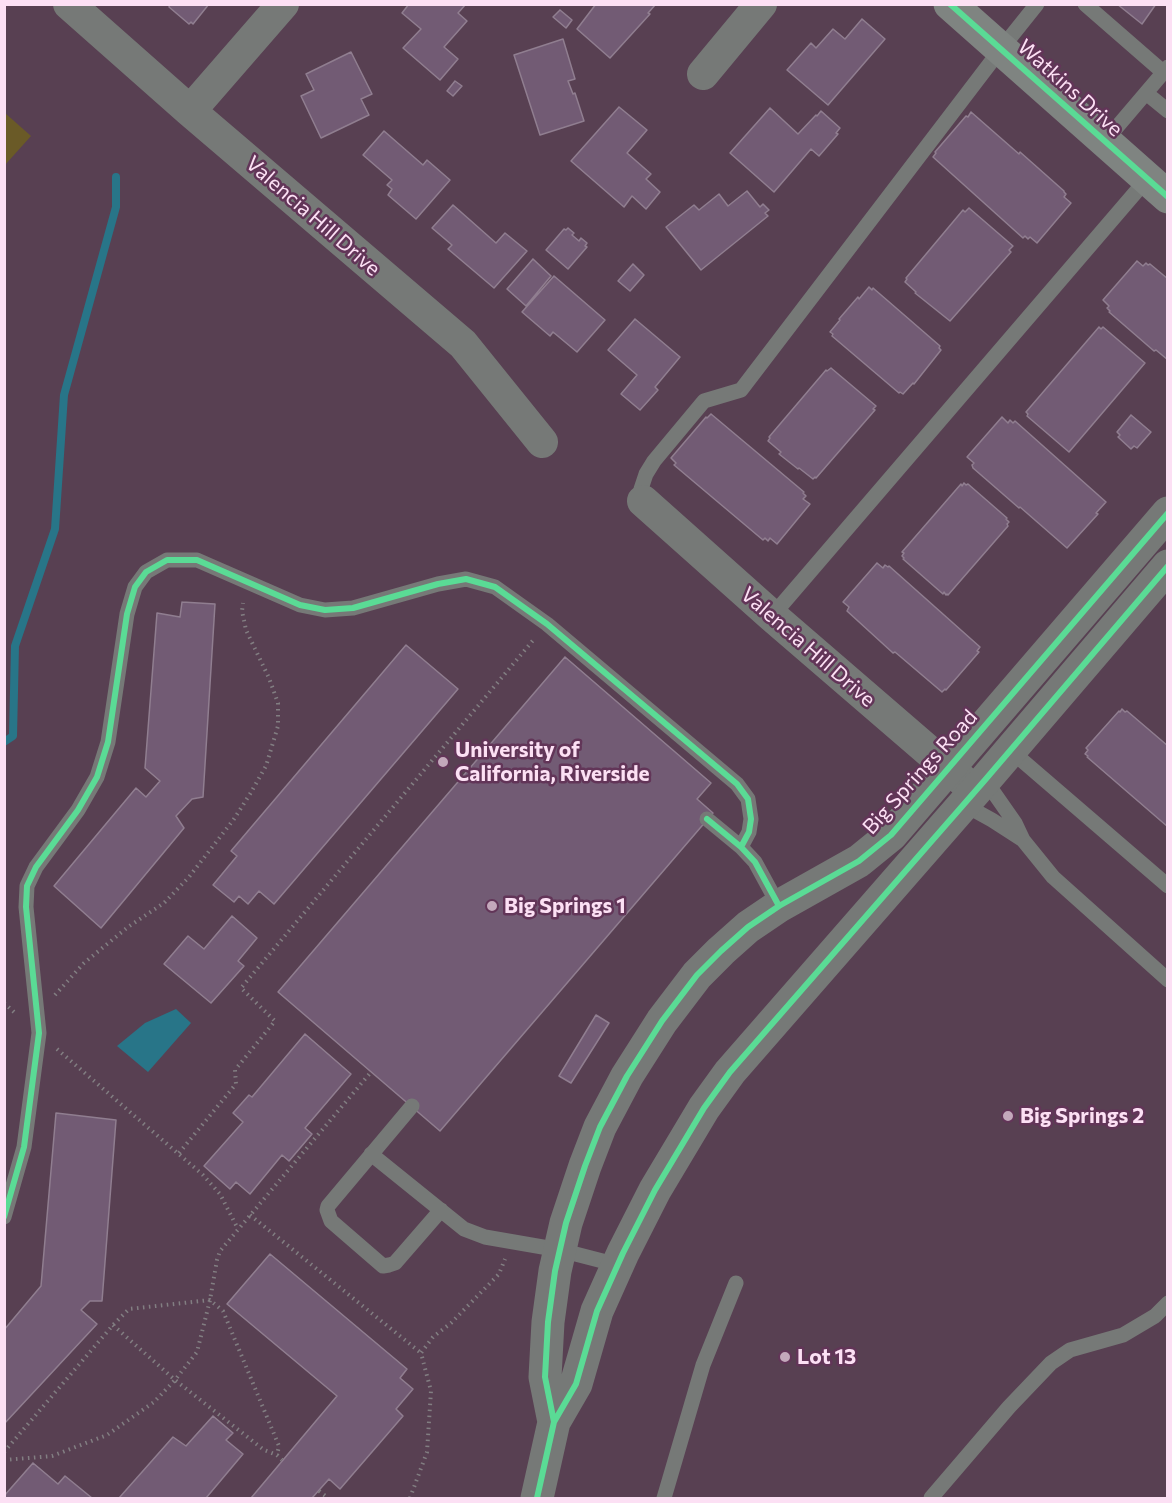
<!DOCTYPE html>
<html>
<head>
<meta charset="utf-8">
<style>
	body { margin:0 }
	#map { position:relative; width:1172px; height:1503px; overflow:hidden; background:#584052; font-family:Commissioner,sans-serif }
	canvas { display:block }
	.frame { position:absolute; inset:0; border:6px solid #fce0f4; pointer-events:none }
</style>
</head>
<body>
<div id="map">
<canvas width="1172" height="1503"></canvas>
<div class="frame"></div>
</div>
<script>
const ctx = document.querySelector('canvas').getContext('2d');
ctx.lineJoin = 'round';
function fillPath(path, color) { ctx.fillStyle = color; ctx.fill(path, 'evenodd'); }
const toPath = rows => new Path2D(rows.map(r => 'M' + r).join(''));
function stroke(path, color, width, dash) { ctx.strokeStyle = color; ctx.lineWidth = width; ctx.lineCap = dash ? 'butt' : 'round'; ctx.setLineDash(dash || []); ctx.stroke(path); }
function drawText(font, color, halo, rows, align = 'center') {
  ctx.font = font + ' Commissioner,sans-serif'; ctx.lineWidth = 5; ctx.setLineDash([]); ctx.textBaseline = 'middle'; ctx.strokeStyle = halo; ctx.fillStyle = color; for (const [text, x, y, turn = 0] of rows) {
    ctx.save(); ctx.translate(x, y); ctx.rotate((+turn || 0) * Math.PI / 180); ctx.textAlign = isNaN(turn) ? turn : align; if (halo) ctx.strokeText(text, 0, 0); ctx.fillText(text, 0, 0); ctx.restore();
  }
}
fillPath(toPath([
	[5,113,31,136,5,165]
]), '#6a5a27');
fillPath(toPath([
	[176,1009,191,1023,148,1072,117,1046,145,1023]
]), '#287588');
stroke(toPath([
	[4,742,13,736,15,646,55,529,64,395,116,207,116,177]
]), '#287588', 8);
const building = toPath([
	[170,4,209,4,193,24,191,22,189,24,169,7,170,4],
	[409,4,466,4,458,13,467,21,444,47,458,59,440,80,403,48,421,29,402,13,409,4],
	[596,4,656,4,648,13,650,14,610,58,577,29,596,4],
	[1117,4,1156,4,1142,24,1117,4],
	[560,10,572,20,566,28,553,17,560,10],
	[862,19,885,39,828,105,787,70,811,43,816,48,833,29,845,39,862,19],
	[563,39,575,79,568,81,573,94,575,93,584,121,540,135,514,55,563,39],
	[351,52,372,94,361,99,369,115,321,138,301,96,314,90,306,74,351,52],
	[455,81,462,86,453,96,447,91,455,81],
	[619,107,647,130,627,153,651,174,646,179,660,192,646,209,632,196,624,207,571,161,619,107],
	[770,108,798,134,816,115,817,116,821,111,840,128,836,133,838,134,819,156,811,149,774,192,730,153,770,108],
	[971,112,1019,154,1020,152,1064,191,1064,192,1066,194,1064,197,1071,203,1037,243,1030,237,1028,239,1025,236,1023,238,933,157,936,153,935,152,966,116,968,117,971,112],
	[384,131,423,165,427,160,450,180,416,219,388,195,392,189,387,185,392,180,363,155,384,131],
	[747,191,760,207,763,204,769,210,765,213,768,216,701,270,666,227,694,205,699,210,719,194,728,206,747,191],
	[453,205,496,243,505,233,527,251,494,288,448,249,452,245,432,228,453,205],
	[969,208,1013,246,1009,250,1011,252,950,321,915,293,916,292,905,282,907,279,906,278,963,210,965,212,969,208],
	[568,228,574,233,572,235,579,241,581,238,587,243,585,246,587,247,568,269,546,250,564,229,566,230,568,228],
	[533,259,551,276,526,306,507,289,533,259],
	[1137,261,1143,266,1146,263,1148,265,1150,264,1168,279,1168,360,1156,350,1154,351,1109,312,1110,311,1107,308,1109,306,1103,300,1137,261],
	[633,264,644,275,630,291,618,281,633,264],
	[554,276,605,320,577,352,553,332,550,336,522,312,554,276],
	[869,287,872,290,873,288,940,346,939,348,941,350,914,384,913,383,903,394,900,392,899,393,832,336,833,334,830,332,840,320,839,319,858,297,859,299,869,287],
	[635,319,680,357,655,387,658,390,640,410,621,394,637,375,608,350,635,319],
	[1099,327,1101,329,1103,327,1145,363,1069,452,1027,416,1028,414,1026,412,1099,327],
	[831,368,876,406,873,409,875,410,816,478,815,477,813,479,799,468,798,469,779,454,781,452,768,441,770,438,769,437,826,370,827,371,831,368],
	[711,414,804,492,803,493,806,496,803,499,810,504,777,544,770,538,768,541,765,538,763,540,674,465,676,463,671,458,706,417,707,418,711,414],
	[1131,415,1151,432,1137,448,1134,446,1131,449,1118,437,1120,435,1117,432,1131,415],
	[1002,417,1008,423,1010,420,1013,423,1015,421,1106,502,1096,513,1098,514,1067,548,1020,507,1019,508,973,468,972,465,974,463,967,457,1002,417],
	[964,483,966,485,968,484,1007,518,1006,519,1009,522,1007,524,1008,526,948,595,947,594,946,595,944,592,943,594,903,559,904,558,902,556,904,553,902,552,961,484,962,486,964,483],
	[877,563,883,568,885,565,888,567,889,566,980,647,977,651,979,652,946,690,945,689,942,692,895,652,893,653,847,611,849,607,843,602,877,563],
	[182,602,215,604,203,797,192,799,176,816,184,828,101,928,54,886,136,788,146,797,160,781,145,768,157,613,180,617,182,602],
	[406,645,458,689,274,904,259,891,248,904,239,896,234,902,213,885,237,856,231,851,406,645],
	[565,657,711,783,697,799,713,813,440,1131,278,992,565,657],
	[1122,709,1125,712,1127,711,1168,746,1168,827,1087,757,1088,756,1085,754,1088,750,1086,748,1119,711,1120,712,1122,709],
	[232,916,257,938,238,961,244,966,211,1003,164,964,188,936,204,949,232,916],
	[596,1015,609,1023,571,1083,559,1076,596,1015],
	[305,1034,351,1074,305,1128,312,1134,289,1161,282,1155,250,1194,236,1182,230,1189,204,1166,243,1122,233,1113,249,1095,252,1097,305,1034],
	[56,1113,116,1120,102,1301,90,1301,81,1310,97,1324,4,1424,4,1330,41,1286,56,1113],
	[270,1254,407,1369,400,1378,413,1389,396,1409,403,1416,340,1489,329,1479,312,1498,251,1498,337,1396,227,1304,270,1254],
	[213,1416,233,1433,226,1440,243,1454,206,1498,119,1498,173,1437,186,1446,213,1416],
	[33,1463,58,1484,65,1476,92,1498,4,1498,4,1496,33,1463]
]);
fillPath(building, '#725b74');
stroke(building, '#907e90', 1.5);
stroke(toPath([
	[55,995,84,963,128,927,164,903,189,877,234,819,250,794,266,766,278,726,278,703,269,678,246,630,242,611,243,603],
	[4,1003,15,1013],
	[57,1049,203,1175,220,1194,238,1229],
	[179,1153,236,1084,235,1070,275,1021,241,988,535,638],
	[250,1215,421,1353],
	[113,1325,175,1380,264,1450,277,1455,282,1460],
	[4,1452,113,1325,129,1309,210,1300,223,1311,279,1446,277,1455],
	[4,1460,52,1456,107,1435,154,1402,175,1380,197,1352,210,1300,217,1260,220,1251,371,1072],
	[319,1491,328,1498],
	[410,1498,427,1452,431,1391,421,1353,433,1337,451,1323,499,1274,505,1259]
]), '#827e82', 4, [1.5, 4.5]);
stroke(toPath([
	[1085,4,1163,72],
	[1146,93,1168,111],
	[1105,141,1168,67],
	[643,501,641,489,646,474,654,461,704,401,741,390,1001,49,1037,4],
	[772,616,1147,179],
	[1010,750,1168,886],
	[963,804,992,820,1023,840,1015,823,985,780],
	[707,819,741,847,755,862,779,906],
	[1023,840,1053,877,1168,980],
	[412,1106,328,1206,327,1210,331,1221,383,1266,389,1265,395,1263,441,1210],
	[371,1154,464,1229,485,1237,560,1250,618,1265],
	[4,1217,24,1147,39,1033,26,907,27,886,36,867,78,810,97,777,108,742,127,614,135,587,146,572,167,560,197,560,300,605,325,610,353,608,438,584,466,579,495,587,547,624,737,784,748,799,751,819,749,832,741,847],
	[664,1498,703,1365,736,1283],
	[931,1498,1009,1407,1051,1363,1070,1350,1123,1335,1155,1316,1168,1303]
]), '#767977', 15);
stroke(toPath([
	[69,4,190,111,463,344,542,442],
	[703,74,761,4],
	[190,111,283,4],
	[643,501,772,616,975,791]
]), '#767977', 32);
stroke(toPath([
	[554,1422,545,1377,548,1322,555,1271,566,1223,585,1166,600,1127,627,1076,662,1021,697,975,721,951,748,927,779,906,859,861,891,835,1168,513],
	[537,1498,554,1422,576,1384,597,1311,623,1253,655,1190,704,1108,730,1072,985,780,1168,566]
]), '#767977', 33);
stroke(toPath([
	[950,4,1168,197]
]), '#7f8481', 33);
stroke(toPath([
	[950,4,1168,197],
	[707,819,741,847,755,862,779,906],
	[4,1217,24,1147,39,1033,26,907,27,886,36,867,78,810,97,777,108,742,127,614,135,587,146,572,167,560,197,560,300,605,325,610,353,608,438,584,466,579,495,587,547,624,737,784,748,799,751,819,749,832,741,847],
	[554,1422,545,1377,548,1322,555,1271,566,1223,585,1166,600,1127,627,1076,662,1021,697,975,721,951,748,927,779,906,859,861,891,835,1168,513],
	[537,1498,554,1422,576,1384,597,1311,623,1253,655,1190,704,1108,730,1072,985,780,1168,566]
]), '#5adb95', 6);
for (const [x, y, r, color] of [
	[443,762,6,"#c3a8bb"],
	[492,906,6,"#c3a8bb"],
	[1008,1116,6,"#c3a8bb"],
	[785,1357,6,"#c3a8bb"]
]) { const dot = new Path2D(); dot.arc(x, y, r, 0, 2 * Math.PI); ctx.fillStyle = color; ctx.fill(dot); stroke(dot, '#623558', 2); }
drawText('21px', '#fce0f4', '#623558', [
	["Watkins Drive",1070,88,42],
	["Valencia Hill Drive",313,216,41],
	["Valencia Hill Drive",808,647,41],
	["Big Springs Road",920,772,-48]
]);
drawText('bold 21px', '#fce0f4', '#623558', [
	["University of",455,750],
	["California, Riverside",455,774],
	["Big Springs 1",504,906],
	["Big Springs 2",1020,1116],
	["Lot 13",797,1357]
], 'left');
</script>
</body>
</html>
